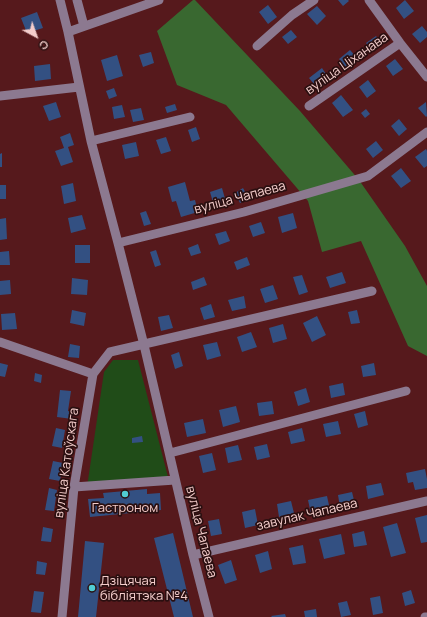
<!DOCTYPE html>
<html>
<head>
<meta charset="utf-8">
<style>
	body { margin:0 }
	#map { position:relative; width:427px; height:617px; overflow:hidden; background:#56191c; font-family:Manrope,sans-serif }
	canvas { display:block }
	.north { position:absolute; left:16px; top:16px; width:40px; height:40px; -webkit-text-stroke:3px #2a0f10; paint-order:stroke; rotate:139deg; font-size:11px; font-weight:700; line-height:16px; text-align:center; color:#f4cdcb }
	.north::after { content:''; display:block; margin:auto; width:14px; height:18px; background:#f4cdcb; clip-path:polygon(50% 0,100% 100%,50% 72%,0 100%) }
</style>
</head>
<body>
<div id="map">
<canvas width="427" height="617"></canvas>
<div class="north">С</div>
</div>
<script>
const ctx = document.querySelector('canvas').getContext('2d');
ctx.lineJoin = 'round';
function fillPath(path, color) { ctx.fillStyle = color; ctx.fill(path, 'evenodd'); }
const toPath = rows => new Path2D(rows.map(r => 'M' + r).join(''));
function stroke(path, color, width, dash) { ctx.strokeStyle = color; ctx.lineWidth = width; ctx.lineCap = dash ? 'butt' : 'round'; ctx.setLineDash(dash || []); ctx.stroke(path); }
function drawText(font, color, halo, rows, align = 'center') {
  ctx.font = font + ' Manrope,sans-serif'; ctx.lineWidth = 3.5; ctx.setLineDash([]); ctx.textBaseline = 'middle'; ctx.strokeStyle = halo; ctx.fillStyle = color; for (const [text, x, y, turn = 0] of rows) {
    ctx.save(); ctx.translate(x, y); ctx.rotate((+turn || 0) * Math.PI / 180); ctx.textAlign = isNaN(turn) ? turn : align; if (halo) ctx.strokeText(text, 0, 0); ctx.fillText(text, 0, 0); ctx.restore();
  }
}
fillPath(toPath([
	[113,360,138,360,168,477,87,487,104,372]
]), '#204c18');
fillPath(toPath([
	[193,0,195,0,300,111,359,180,405,246,427,286,427,356,408,346,361,241,322,252,308,201,226,105,177,85,157,31]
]), '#396830');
fillPath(toPath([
	[338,0,348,0,349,1,343,6],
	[405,0,414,11,404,19,396,8],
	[268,5,277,17,268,24,259,12],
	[317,6,326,16,317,25,307,14],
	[37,12,43,28,27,33,21,18],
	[422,26,427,32,427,37,420,43,412,34],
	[291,30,297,37,288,44,282,37],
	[376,36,381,43,371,50,366,43],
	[350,50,359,60,347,69,339,59],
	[151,52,154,63,143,67,139,55],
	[117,55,123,76,107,81,101,60],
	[395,59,403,69,393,76,386,66],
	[50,64,51,79,35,81,34,66],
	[322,68,330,80,318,89,309,78],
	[368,80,376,91,367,98,359,87],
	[114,88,117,96,109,99,106,91],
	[341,95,353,110,343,117,332,103],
	[56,102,61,117,49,121,43,106],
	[426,102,427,116,426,117,418,108],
	[175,104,177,110,167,113,165,107],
	[122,105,125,117,114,119,112,107],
	[141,108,144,120,133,122,130,110],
	[366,109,370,114,365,118,361,113],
	[399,119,407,129,399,136,391,126],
	[196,127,200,139,192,142,188,130],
	[70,133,74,145,68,147,73,162,61,166,55,151,64,148,60,137],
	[166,137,171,151,161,154,156,140],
	[376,141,383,150,373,158,366,149],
	[136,142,139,156,125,159,122,145],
	[426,149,427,151,427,166,424,168,415,157],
	[2,153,2,167,0,167,0,154],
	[401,168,411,181,401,188,391,176],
	[185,182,190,201,195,200,198,212,181,217,176,201,172,202,168,187],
	[73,183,76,201,64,204,61,186],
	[0,185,6,185,6,199,0,199],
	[222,188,226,202,214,206,210,192],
	[243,188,249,199,240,203,235,193],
	[146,211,151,224,144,226,140,213],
	[293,213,297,228,282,233,278,217],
	[82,215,86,229,71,233,68,218],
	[6,218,7,239,0,240,0,219],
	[261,222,265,233,253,237,249,226],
	[226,231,230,241,219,245,215,234],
	[198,244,201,253,191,256,188,248],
	[75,245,90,245,90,263,75,263],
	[156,250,161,265,155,267,150,252],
	[9,251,10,265,0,265,0,252],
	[247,257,250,265,237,270,234,262],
	[342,272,346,283,330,288,326,277],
	[302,275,308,292,299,295,293,277],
	[204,277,207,285,193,290,191,282],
	[72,278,88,280,87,295,71,294],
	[10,280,11,294,0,295,0,281],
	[273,285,278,299,265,303,260,289],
	[244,296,246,308,232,311,228,300],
	[211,304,215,317,204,320,200,308],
	[72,310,86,313,84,326,70,323],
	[357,310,360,323,351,324,348,312],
	[15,313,17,329,2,330,1,314],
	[169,315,173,328,161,331,158,317],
	[317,316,326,335,312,342,303,323],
	[283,324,287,339,273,343,269,328],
	[251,332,257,347,242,352,237,337],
	[217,342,221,356,207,360,203,345],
	[70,344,80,346,79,358,68,357],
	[179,352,183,366,175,369,171,355],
	[0,363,8,365,5,377,0,376],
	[374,363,376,375,363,377,361,366],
	[35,373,42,375,41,383,34,381],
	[343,383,345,395,331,398,329,386],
	[306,388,310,402,298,406,294,392],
	[60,390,71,391,68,411,73,411,72,419,57,417],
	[272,401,274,414,259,416,257,403],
	[236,406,240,422,223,427,219,410],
	[365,411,368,425,358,428,354,414],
	[203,419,206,433,187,437,184,423],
	[338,421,341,434,326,437,323,424],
	[56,428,65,430,62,448,52,446],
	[302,428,305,441,291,444,288,432],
	[142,436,143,442,132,443,132,438],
	[267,444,270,457,257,460,254,447],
	[238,445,242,460,228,463,225,448],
	[212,453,216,470,203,473,199,456],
	[53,461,63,463,60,481,49,479],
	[425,469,427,479,427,488,415,490,413,482,408,483,406,473],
	[381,483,384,495,368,499,366,486],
	[49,488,57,490,54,511,45,510],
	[147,489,147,494,160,493,161,510,90,517,88,499,104,498,103,493],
	[352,492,355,504,340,507,338,495],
	[327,496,330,510,311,514,308,500],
	[291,501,294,513,279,517,277,504],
	[255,509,258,525,245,528,242,512],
	[427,515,427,542,421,543,415,518],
	[219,519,222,534,211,536,208,521],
	[397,523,406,553,391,557,383,527],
	[43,527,53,529,51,542,41,541],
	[364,531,367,545,354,547,352,534],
	[173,533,193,617,174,617,154,538],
	[341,534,345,554,324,559,319,539],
	[85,541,104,543,96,617,78,617],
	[303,545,306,563,293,565,289,548],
	[268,551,272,569,260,573,255,555],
	[231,560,237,580,225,584,218,565],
	[37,561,47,563,45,575,36,574],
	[411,590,415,603,405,606,402,593],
	[34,591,44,592,41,613,31,612],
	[380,596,383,613,373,615,370,598],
	[347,601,351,615,341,617,338,603],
	[316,609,317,617,305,617,304,611],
	[285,614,286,617,272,617,271,616]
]), '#335082');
stroke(toPath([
	[60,0,68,32,91,141,118,243,144,345,193,555,209,617],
	[77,0,84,26],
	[369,0,400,43,427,77],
	[68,32,159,0],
	[257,46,292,15,314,0],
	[0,96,79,87],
	[309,106,400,43],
	[91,141,190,117],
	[118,243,244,212,368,176,427,132],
	[0,342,93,374],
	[170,453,406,391],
	[74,487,175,480],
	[193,555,427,501],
	[62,617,74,487,93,374,110,352,372,291],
	[425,617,427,617]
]), '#8c7990', 9);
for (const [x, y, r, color] of [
	[125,494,4,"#51ccd3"],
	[92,588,4,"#51ccd3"]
]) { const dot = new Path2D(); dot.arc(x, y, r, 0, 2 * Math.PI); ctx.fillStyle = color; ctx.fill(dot); stroke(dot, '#2a0f10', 1.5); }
drawText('13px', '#f4cdcb', '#2a0f10', [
	["вуліца Ціханава",347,64,-35],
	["вуліца Чапаева",240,198,-15],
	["вуліца Катоўскага",67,463,-82],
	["завулак Чапаева",307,515,-13],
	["вуліца Чапаева",201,532,76]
]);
drawText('13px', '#f4cdcb', '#2a0f10', [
	["Гастроном",125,508],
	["Дзіцячая",100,581,"left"],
	["бібліятэка №4",100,596,"left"]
]);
</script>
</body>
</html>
